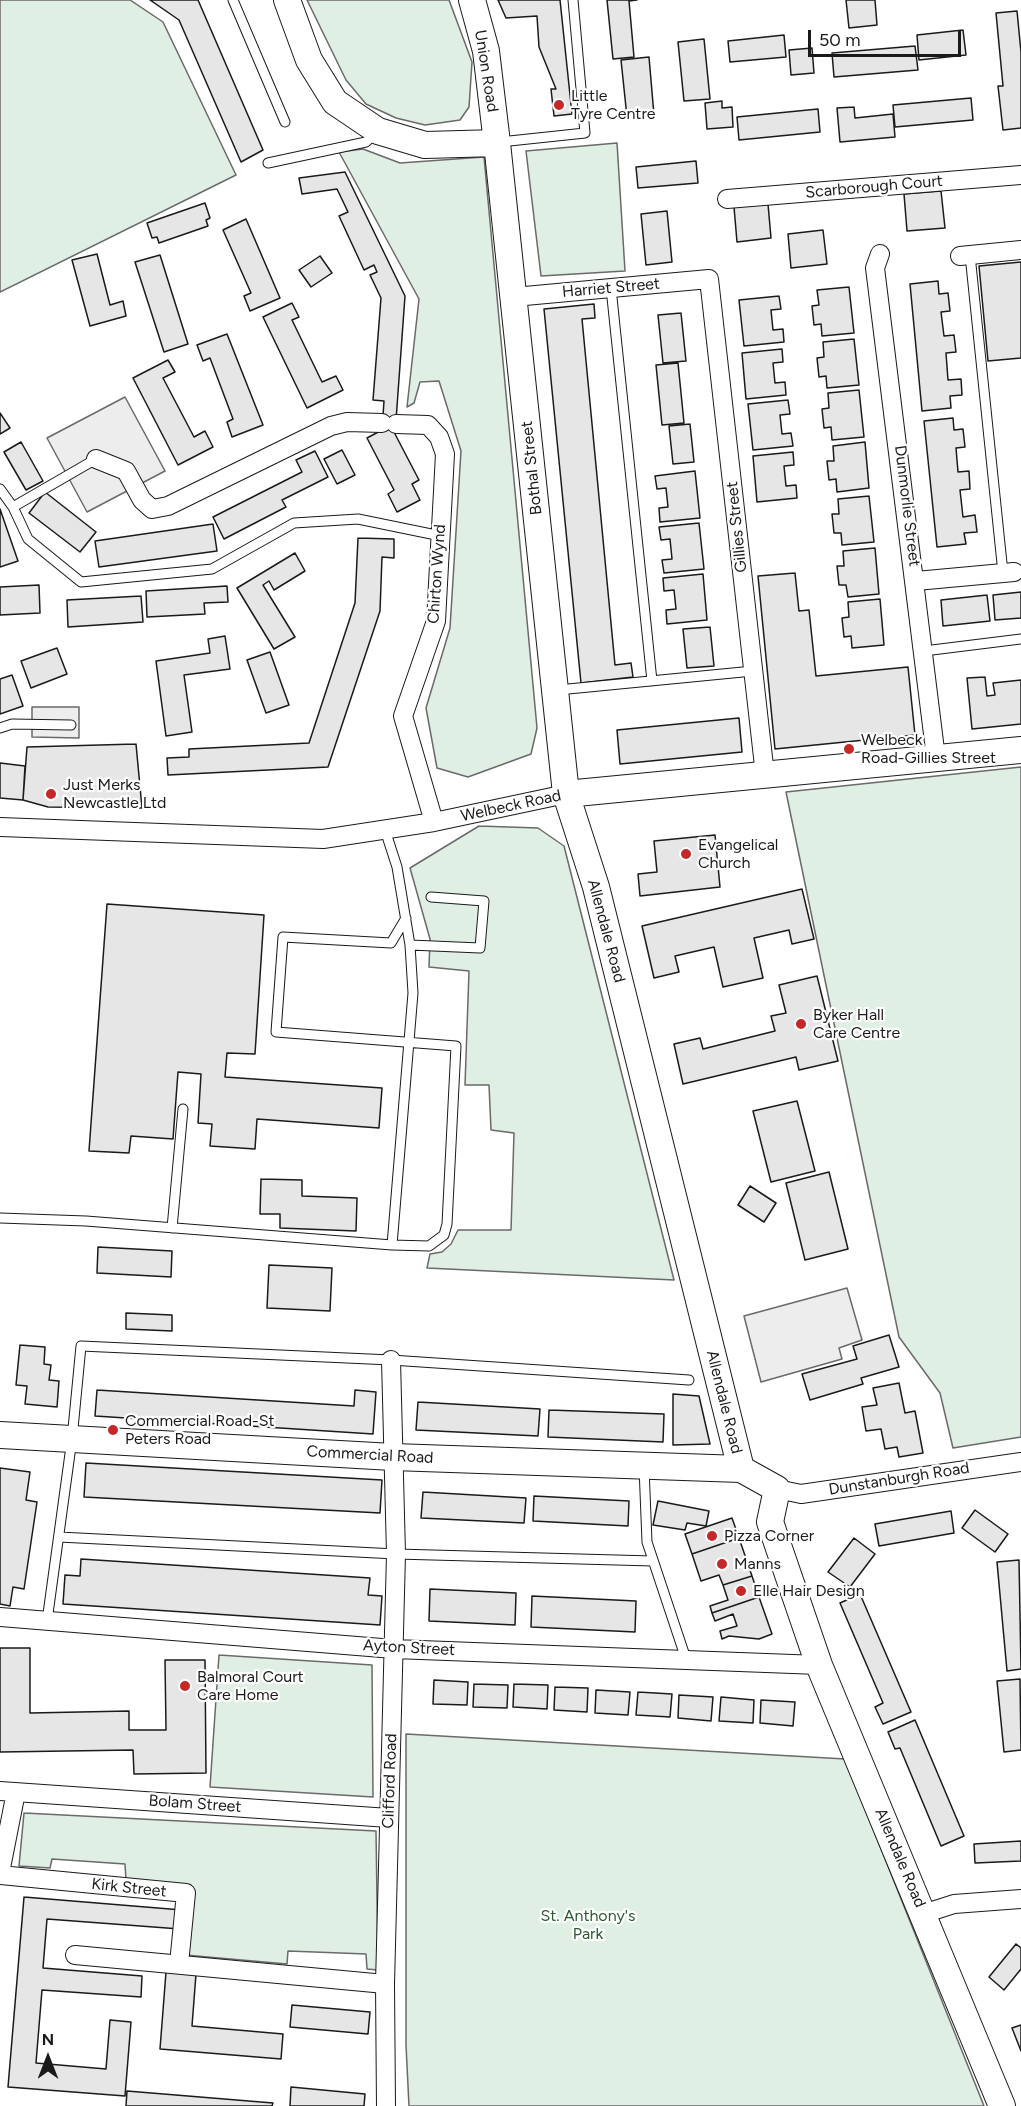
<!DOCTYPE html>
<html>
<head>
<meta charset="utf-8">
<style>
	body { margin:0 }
	#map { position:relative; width:1021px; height:2106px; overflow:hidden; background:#fff; font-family:Figtree,sans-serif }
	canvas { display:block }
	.north { position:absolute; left:18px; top:2028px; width:60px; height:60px; -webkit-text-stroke:4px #fff; paint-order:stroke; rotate:0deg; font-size:16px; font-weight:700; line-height:24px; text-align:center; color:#1a1a1a }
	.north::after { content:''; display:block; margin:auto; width:21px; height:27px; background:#1a1a1a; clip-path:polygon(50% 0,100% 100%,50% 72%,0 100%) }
	.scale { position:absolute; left:808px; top:30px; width:153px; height:27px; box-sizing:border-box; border:3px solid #1a1a1a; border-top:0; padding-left:8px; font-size:18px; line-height:21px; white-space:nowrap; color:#1a1a1a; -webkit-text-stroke:4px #fff; paint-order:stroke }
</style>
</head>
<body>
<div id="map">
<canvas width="1021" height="2106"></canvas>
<div class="north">N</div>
<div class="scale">50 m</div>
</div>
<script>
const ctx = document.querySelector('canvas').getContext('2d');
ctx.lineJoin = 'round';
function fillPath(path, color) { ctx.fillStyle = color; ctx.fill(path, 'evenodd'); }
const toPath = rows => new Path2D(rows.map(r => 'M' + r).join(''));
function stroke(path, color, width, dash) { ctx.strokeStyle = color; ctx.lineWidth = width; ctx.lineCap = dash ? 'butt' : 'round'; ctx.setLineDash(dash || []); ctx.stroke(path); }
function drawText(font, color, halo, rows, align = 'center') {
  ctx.font = font + ' Figtree,sans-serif'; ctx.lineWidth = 4.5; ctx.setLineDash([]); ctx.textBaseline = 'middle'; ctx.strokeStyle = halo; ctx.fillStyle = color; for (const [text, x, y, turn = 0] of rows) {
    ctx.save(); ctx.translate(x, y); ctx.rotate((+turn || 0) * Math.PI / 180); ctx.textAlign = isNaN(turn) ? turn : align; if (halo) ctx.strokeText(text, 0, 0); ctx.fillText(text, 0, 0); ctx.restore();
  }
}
const green = toPath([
	[0,0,130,0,163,22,236,175,0,292,0,0],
	[307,0,449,0,472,62,469,107,460,120,425,125,396,118,366,104,346,80,307,0],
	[617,143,625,271,541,276,526,151,617,143],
	[363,149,400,163,484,157,537,728,531,754,468,777,437,768,426,708,450,628,461,451,439,381,420,382,414,403,407,407,419,299,339,152,363,149],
	[1021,767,1021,1437,953,1448,940,1393,899,1337,786,792,1021,767],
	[479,826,538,828,564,846,674,1280,427,1268,430,1254,442,1252,451,1244,458,1230,511,1230,514,1133,491,1130,489,1085,465,1085,469,971,429,967,430,939,410,868,479,826],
	[219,1655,372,1665,373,1797,210,1787,219,1655],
	[406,1734,845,1759,984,2106,409,2106,406,2045,406,1734],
	[24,1813,376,1831,378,1970,367,1969,366,1954,288,1951,287,1964,185,1955,189,1887,126,1880,125,1864,52,1859,50,1868,19,1866,24,1813]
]);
fillPath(green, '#e0efe3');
stroke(green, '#6a6a6a', 1.5);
const parking = toPath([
	[125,397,165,471,87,512,47,438,125,397],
	[32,707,79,707,79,738,32,737,32,707],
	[847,1288,862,1340,839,1348,842,1359,761,1382,744,1316,847,1288]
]);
fillPath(parking, '#ededed');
stroke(parking, '#6a6a6a', 1.5);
const building = toPath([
	[150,0,198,0,263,150,241,162,179,20,150,0],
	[498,0,560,0,572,114,554,116,551,89,556,89,539,47,537,16,506,18,498,0],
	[607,0,637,0,629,1,634,57,613,59,607,0],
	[846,0,875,0,877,25,849,28,846,0],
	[1017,11,1021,52,1021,128,1003,130,998,86,1003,86,996,13,1017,11],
	[963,30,966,55,919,60,917,35,963,30],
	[784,35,786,57,730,62,728,41,784,35],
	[704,39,710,99,684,101,678,42,704,39],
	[915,46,918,70,834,77,832,53,915,46],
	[812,48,814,73,791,75,789,50,812,48],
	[649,57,654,115,627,117,621,60,649,57],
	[971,98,973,120,895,127,893,105,971,98],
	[722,101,722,108,732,107,733,127,707,129,705,103,722,101],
	[854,107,855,118,893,114,895,137,840,142,837,108,854,107],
	[818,109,820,132,739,140,737,117,818,109],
	[696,161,698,183,638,188,636,167,696,161],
	[345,172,405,296,395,434,419,480,412,484,420,500,397,512,388,494,394,490,367,438,382,430,384,401,373,400,381,298,370,275,377,272,374,265,364,270,339,216,348,212,337,189,302,194,299,178,345,172],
	[941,191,945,228,907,231,904,194,941,191],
	[205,203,210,218,206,220,208,226,159,243,157,237,152,238,147,223,205,203],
	[768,204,771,238,737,242,734,207,768,204],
	[667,211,672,262,646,265,641,214,667,211],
	[246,219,280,298,250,311,244,296,251,293,223,230,246,219],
	[823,230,827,264,791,268,788,234,823,230],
	[97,254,110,305,123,301,126,316,90,326,72,260,97,254],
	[160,255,188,344,164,352,135,262,160,255],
	[320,256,332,273,311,287,299,270,320,256],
	[1021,262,1021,358,988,361,979,266,1021,262],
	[938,281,939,294,948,293,950,311,941,312,944,336,954,335,956,352,946,353,948,380,961,379,962,395,950,396,951,408,922,411,910,284,938,281],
	[849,287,854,333,822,336,821,324,814,325,812,306,819,305,817,290,849,287],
	[779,296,781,309,771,310,773,330,783,329,784,342,744,346,739,300,779,296],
	[292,303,299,317,292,320,322,382,336,376,343,390,307,408,263,317,292,303],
	[594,304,595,318,582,319,615,665,631,663,633,677,581,683,544,309,594,304],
	[681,313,686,361,663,363,658,315,681,313],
	[227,334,263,425,232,437,227,422,233,419,210,358,203,361,197,345,227,334],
	[854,339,859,385,827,388,826,376,819,377,817,358,824,357,823,342,854,339],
	[782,349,783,362,773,363,775,383,785,382,786,395,746,399,742,353,782,349],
	[168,360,175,372,163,378,194,437,205,431,213,447,178,465,133,378,168,360],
	[678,363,684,423,662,425,656,365,678,363],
	[859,390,864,437,832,440,831,427,824,428,822,409,829,408,828,393,859,390],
	[788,400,790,414,780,415,782,434,791,433,793,446,753,450,748,404,788,400],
	[0,413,10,428,0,434,0,413],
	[953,418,954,430,963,429,965,447,956,448,958,472,969,471,970,489,960,490,963,517,975,515,977,532,964,533,966,544,937,547,924,421,953,418],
	[690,424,694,462,673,464,669,426,690,424],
	[21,442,43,481,26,490,4,452,21,442],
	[865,442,869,488,837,492,836,479,829,480,827,461,834,461,833,446,865,442],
	[342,450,355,475,337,484,324,459,342,450],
	[315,451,328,477,282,500,286,507,224,539,213,517,302,472,296,460,315,451],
	[793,452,794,465,784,466,786,486,796,485,797,498,757,502,753,456,793,452],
	[695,471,700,518,660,522,659,508,668,507,666,488,657,489,655,476,695,471],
	[45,492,96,532,80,552,29,513,45,492],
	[869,496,874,542,842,545,841,533,834,533,832,514,839,514,838,499,869,496],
	[0,509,18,561,0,567,0,509],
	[699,523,704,569,664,573,662,560,672,559,670,539,661,540,659,527,699,523],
	[213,524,217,551,99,567,95,541,213,524],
	[358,538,394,539,394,558,382,557,380,611,328,767,168,775,167,758,189,757,189,749,309,743,355,603,358,538],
	[875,548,879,594,848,597,846,585,839,585,837,566,844,566,843,551,875,548],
	[295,553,305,571,274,590,269,581,263,585,295,637,274,649,237,588,295,553],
	[795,573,799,611,809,610,816,676,908,667,915,735,775,749,758,576,795,573],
	[703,574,707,620,667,624,666,610,676,609,674,590,664,591,663,578,703,574],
	[39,585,40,613,0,615,0,587,39,585],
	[227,586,228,602,204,603,205,614,147,617,146,591,227,586],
	[1021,592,1021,618,995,620,993,595,1021,592],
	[987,595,990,621,943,626,941,600,987,595],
	[141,596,143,622,68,627,67,600,141,596],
	[880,599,884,645,852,648,851,636,844,637,842,618,849,617,848,602,880,599],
	[710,627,714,666,687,668,683,629,710,627],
	[225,636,230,669,184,675,192,732,166,736,156,661,210,653,208,639,225,636],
	[57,648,67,674,31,688,21,661,57,648],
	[270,652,289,705,266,713,247,660,270,652],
	[12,675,23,706,0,714,0,679,12,675],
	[985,677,987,696,995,695,993,683,1021,680,1021,724,972,729,967,678,985,677],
	[739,718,742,752,620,764,617,730,739,718],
	[136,744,142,808,48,807,23,800,27,747,136,744],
	[0,763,25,766,23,800,0,798,0,763],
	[715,835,720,887,640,896,638,874,657,872,654,841,715,835],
	[802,889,814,939,792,944,789,930,754,938,763,978,723,987,714,947,675,956,679,972,654,978,642,926,802,889],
	[107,904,264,915,255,1054,227,1053,225,1077,382,1088,379,1128,257,1119,255,1149,210,1146,212,1124,198,1123,201,1074,178,1072,173,1139,131,1136,129,1153,89,1151,107,904],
	[817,976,838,1061,799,1070,796,1057,683,1084,674,1044,700,1038,703,1049,775,1031,771,1016,786,1013,779,985,817,976],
	[797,1101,815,1171,771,1182,753,1111,797,1101],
	[829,1172,848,1249,805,1260,786,1183,829,1172],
	[261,1179,302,1180,302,1196,357,1198,356,1231,280,1228,280,1214,260,1214,261,1179],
	[750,1186,776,1203,764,1222,738,1205,750,1186],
	[98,1247,172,1251,171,1277,97,1273,98,1247],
	[269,1265,332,1268,330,1311,267,1308,269,1265],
	[126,1313,172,1315,172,1331,126,1329,126,1313],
	[889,1335,899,1367,861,1378,863,1384,810,1400,802,1374,857,1359,853,1346,889,1335],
	[20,1345,45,1347,44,1364,51,1365,49,1380,59,1381,57,1407,25,1404,27,1386,16,1385,20,1345],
	[899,1383,905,1413,915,1411,923,1453,899,1457,897,1447,885,1449,881,1429,866,1431,862,1407,877,1405,873,1388,899,1383],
	[97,1390,354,1406,355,1390,376,1392,373,1434,95,1416,97,1390],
	[673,1394,699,1396,710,1444,673,1445,673,1394],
	[418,1402,540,1409,538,1436,416,1430,418,1402],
	[549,1410,664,1414,663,1442,548,1437,549,1410],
	[86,1463,382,1480,380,1513,84,1497,86,1463],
	[0,1468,30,1472,26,1500,37,1502,24,1589,13,1587,10,1606,0,1604,0,1468],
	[423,1492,526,1498,524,1523,421,1518,423,1492],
	[534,1496,629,1501,628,1526,533,1521,534,1496],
	[658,1501,709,1511,706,1526,687,1523,685,1530,653,1525,658,1501],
	[975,1510,1008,1534,995,1552,962,1528,975,1510],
	[951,1511,954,1533,879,1546,875,1524,951,1511],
	[732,1518,739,1538,692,1554,685,1534,732,1518],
	[739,1538,752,1576,723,1585,719,1575,701,1581,692,1554,739,1538],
	[854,1538,875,1554,850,1587,828,1572,854,1538],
	[81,1559,370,1578,368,1595,382,1596,380,1625,63,1604,65,1575,80,1576,81,1559],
	[1019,1560,1021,1669,1007,1671,997,1562,1019,1560],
	[752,1576,759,1597,712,1613,710,1606,728,1600,723,1585,752,1576],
	[430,1589,516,1593,515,1625,429,1621,430,1589],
	[860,1594,911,1712,883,1724,875,1707,883,1703,840,1603,860,1594],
	[532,1596,636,1601,635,1632,531,1627,532,1596],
	[759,1597,772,1634,759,1639,729,1636,722,1639,720,1631,737,1626,733,1614,715,1621,712,1613,759,1597],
	[0,1648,30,1648,30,1713,129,1711,129,1730,166,1730,165,1660,205,1660,206,1773,134,1774,133,1750,0,1752,0,1648],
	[1020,1679,1021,1750,1004,1752,997,1681,1020,1679],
	[434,1680,468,1682,467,1705,433,1704,434,1680],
	[474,1684,508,1685,507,1708,473,1707,474,1684],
	[514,1684,548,1685,547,1709,513,1707,514,1684],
	[555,1687,588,1688,587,1712,554,1710,555,1687],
	[596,1690,630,1692,628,1715,595,1713,596,1690],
	[638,1692,672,1694,670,1717,636,1715,638,1692],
	[679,1695,713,1697,711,1721,678,1718,679,1695],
	[721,1697,754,1700,753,1723,719,1721,721,1697],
	[761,1700,795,1702,793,1726,760,1723,761,1700],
	[915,1720,964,1836,941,1846,900,1748,895,1749,888,1732,915,1720],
	[1021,1841,1021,1861,975,1863,974,1844,1021,1841],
	[24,1897,182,1910,180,1929,47,1919,43,1968,142,1976,141,1997,42,1990,36,2063,106,2069,110,2020,131,2022,125,2096,8,2087,24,1897],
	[1016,1944,1021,1948,1021,1969,1004,1990,989,1977,1016,1944],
	[166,1972,196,1974,192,2026,283,2034,281,2059,160,2049,166,1972],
	[292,2005,370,2012,368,2034,290,2027,292,2005],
	[1021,2025,1021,2051,1012,2028,1021,2025],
	[291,2087,365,2094,364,2106,290,2106,291,2087],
	[127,2091,273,2103,272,2106,126,2106,127,2091]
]);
fillPath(building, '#e6e6e6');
stroke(building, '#1a1a1a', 1.5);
const lane = toPath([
	[233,0,285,122],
	[500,142,585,133,573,0],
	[268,163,366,142,377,132],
	[970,255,1003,573],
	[611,288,652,681],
	[96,459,13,507,28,539,81,582,212,569,294,523,358,519,441,536],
	[0,489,13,507],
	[924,651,1021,639],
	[558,690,753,671],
	[0,728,12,724,71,725],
	[410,945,480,948,484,901,431,897],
	[0,1218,86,1221,392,1245,413,993,410,945,397,867,385,830],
	[172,1228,183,1109],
	[392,1245,429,1246,444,1235,447,1224,456,1046,276,1032,283,937,391,943,406,918],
	[644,1467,647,1542,686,1659],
	[59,1537,396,1554,653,1561],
	[47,1621,72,1439,81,1346,391,1360,689,1380]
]);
const street = toPath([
	[727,199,1021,175],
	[880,254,875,268,936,758],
	[960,256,1021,250],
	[514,297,709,279,765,775],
	[396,424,428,425,439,437,445,454,436,621,403,716,434,822],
	[96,459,126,471,142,500,152,509,168,506,331,426,347,422,382,423],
	[916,581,1014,572],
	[0,827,323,839,434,822,566,794],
	[777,1489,801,1494,1021,1462],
	[0,1617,394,1649,819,1665],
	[0,1791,389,1818],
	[0,1873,16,1792],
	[0,1875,186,1893,179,1964],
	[923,1914,954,1904,1021,1899],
	[75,1955,385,1984],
	[386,2106,385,1984,396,1554,391,1360]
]);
const secondary = toPath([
	[287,0,309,60,335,102,378,131,425,145,497,143],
	[472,0,486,51,497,143,566,794,596,887,741,1469,777,1489,770,1522,819,1665,1002,2106],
	[566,794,1021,750],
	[0,1435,393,1457,741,1469]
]);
stroke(lane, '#1a1a1a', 11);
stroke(street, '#1a1a1a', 20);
stroke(secondary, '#1a1a1a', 28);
stroke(lane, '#fff', 9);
stroke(street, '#fff', 18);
stroke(secondary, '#fff', 26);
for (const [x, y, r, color] of [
	[559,105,6,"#c62828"],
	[849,749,6,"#c62828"],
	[51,794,6,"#c62828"],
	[686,854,6,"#c62828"],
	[801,1024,6,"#c62828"],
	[113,1430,6,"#c62828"],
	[712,1536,6,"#c62828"],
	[722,1564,6,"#c62828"],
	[741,1591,6,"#c62828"],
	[185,1686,6,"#c62828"]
]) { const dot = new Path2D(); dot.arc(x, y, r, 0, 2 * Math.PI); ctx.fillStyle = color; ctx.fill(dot); stroke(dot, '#fff', 2); }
drawText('16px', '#1a1a1a', '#fff', [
	["Union Road",486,71,81],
	["Scarborough Court",874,187,-5],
	["Harriet Street",611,288,-5],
	["Bothal Street",532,468,-96],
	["Dunmorlie Street",907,506,83],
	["Gillies Street",737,527,-96],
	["Chirton Wynd",437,574,-86],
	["Welbeck Road",511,806,-12],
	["Allendale Road",606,931,75],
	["Allendale Road",724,1402,76],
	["Commercial Road",370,1455,3],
	["Dunstanburgh Road",899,1479,-9],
	["Ayton Street",409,1648,3],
	["Clifford Road",390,1781,-88],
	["Bolam Street",195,1804,4],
	["Allendale Road",900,1858,67],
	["Kirk Street",129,1888,6]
]);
drawText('16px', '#1a1a1a', '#fff', [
	["Little",571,96],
	["Tyre Centre",571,114],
	["Welbeck",861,740],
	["Road-Gillies Street",861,758],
	["Just Merks",63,785],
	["Newcastle Ltd",63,803],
	["Evangelical",698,845],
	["Church",698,863],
	["Byker Hall",813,1015],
	["Care Centre",813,1033],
	["Commercial Road-St",125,1421],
	["Peters Road",125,1439],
	["Pizza Corner",724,1536],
	["Manns",734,1564],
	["Elle Hair Design",753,1591],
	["Balmoral Court",197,1677],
	["Care Home",197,1695]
], 'left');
drawText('16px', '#2b5a34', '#fff', [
	["St. Anthony's",588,1916],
	["Park",588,1934]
]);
</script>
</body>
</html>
